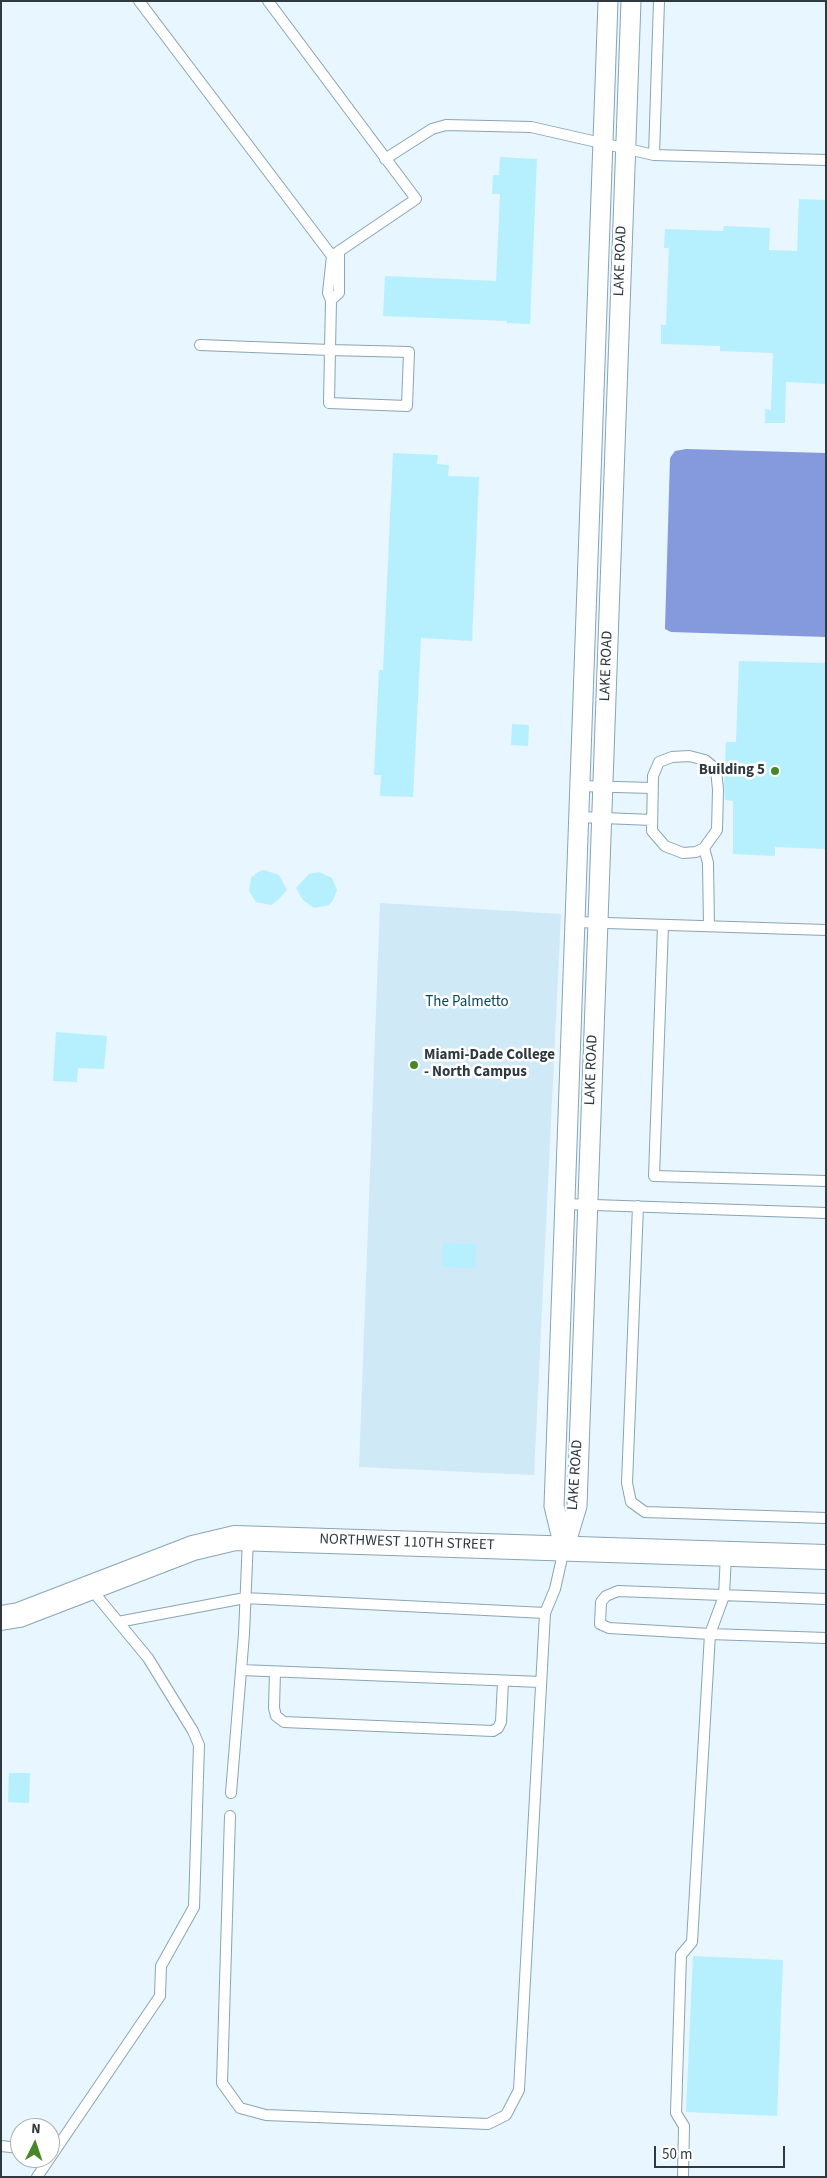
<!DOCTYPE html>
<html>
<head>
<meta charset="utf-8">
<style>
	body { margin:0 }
	#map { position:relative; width:827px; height:2178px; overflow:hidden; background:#fbfbfb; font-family:"Source Sans 3",sans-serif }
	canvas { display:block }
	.frame { position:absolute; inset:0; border:2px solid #2e3a40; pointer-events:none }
	.north { position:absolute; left:10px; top:2118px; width:50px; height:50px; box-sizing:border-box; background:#fff; border:1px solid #abb0b3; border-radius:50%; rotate:4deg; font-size:14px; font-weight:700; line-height:20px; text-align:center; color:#2e3a40 }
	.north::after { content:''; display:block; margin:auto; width:18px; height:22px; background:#488727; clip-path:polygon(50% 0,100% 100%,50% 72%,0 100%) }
	.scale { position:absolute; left:654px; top:2146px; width:131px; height:22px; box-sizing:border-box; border:2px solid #2e3a40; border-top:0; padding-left:6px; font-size:15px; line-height:18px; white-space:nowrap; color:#2e3a40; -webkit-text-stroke:4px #fff; paint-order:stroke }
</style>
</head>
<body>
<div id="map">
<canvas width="827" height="2178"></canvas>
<div class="frame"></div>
<div class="north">N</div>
<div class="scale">50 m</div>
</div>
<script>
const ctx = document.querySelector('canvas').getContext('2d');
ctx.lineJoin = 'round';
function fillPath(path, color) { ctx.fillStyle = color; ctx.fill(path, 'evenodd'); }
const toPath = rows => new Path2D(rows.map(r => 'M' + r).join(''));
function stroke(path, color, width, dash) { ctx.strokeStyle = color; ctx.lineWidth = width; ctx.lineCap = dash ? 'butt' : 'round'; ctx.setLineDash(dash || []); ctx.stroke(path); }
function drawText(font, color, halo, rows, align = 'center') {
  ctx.font = font + ' "Source Sans 3",sans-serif'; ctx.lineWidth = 5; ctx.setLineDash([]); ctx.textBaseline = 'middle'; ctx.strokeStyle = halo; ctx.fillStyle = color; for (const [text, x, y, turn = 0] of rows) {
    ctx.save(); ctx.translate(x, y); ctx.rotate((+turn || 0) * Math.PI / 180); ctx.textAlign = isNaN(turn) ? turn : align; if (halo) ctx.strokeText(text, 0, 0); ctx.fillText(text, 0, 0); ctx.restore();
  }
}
fillPath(toPath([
	[1,1,826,1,826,2177,1,2177],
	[20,2128,50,2128,50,2158,20,2158]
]), '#e7f6ff');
fillPath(toPath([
	[380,903,561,914,534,1475,359,1467]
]), '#d0e9f7');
fillPath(toPath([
	[686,449,826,453,826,637,671,632,665,629,670,458,675,451]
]), '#8599dd');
fillPath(toPath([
	[500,157,537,159,530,324,507,323,507,321,383,316,385,276,496,281,500,194,492,194,493,175,499,175],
	[799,199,826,200,826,384,786,382,785,423,765,423,765,409,771,410,773,353,720,351,720,346,661,344,661,325,666,325,669,248,664,248,665,229,723,231,724,226,770,228,769,250,797,251],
	[393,453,438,455,437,464,449,465,448,476,479,477,472,641,421,638,413,797,380,796,381,775,374,775,379,670,383,670],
	[739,661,826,663,826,849,775,847,775,856,733,854,733,801,725,800,724,784,726,742,736,742],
	[512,724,529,725,528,746,511,745],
	[264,870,279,875,287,890,279,899,271,905,256,902,249,891,251,878,258,872],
	[319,872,332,878,337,890,333,900,329,905,314,908,303,900,296,888,309,874],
	[56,1032,107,1036,104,1069,78,1068,77,1082,53,1081],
	[443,1243,476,1244,475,1268,442,1267],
	[9,1773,30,1773,29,1803,8,1802],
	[693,1956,783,1960,777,2116,686,2112]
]), '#b6f0fe');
const service = toPath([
	[139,1,332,256,416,199,268,1],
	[654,155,659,1],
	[385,159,432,129,446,125,531,127,654,155,826,160],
	[332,256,328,293,331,300,339,293,339,251],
	[200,345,330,350,409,352,407,406,329,403,330,350,331,300],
	[689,756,705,760,716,769,718,790,717,830,704,848,696,852,683,853,665,846,652,831,653,776,659,762,672,757,689,756],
	[580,786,652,788],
	[579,817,652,820],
	[704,848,708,863,709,926],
	[575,922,826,930],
	[663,925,654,1176,826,1181],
	[565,1204,826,1213],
	[638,1206,627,1483,631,1502,645,1512,826,1518],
	[726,1554,724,1596,710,1634,826,1638],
	[118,1622,245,1598,545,1613],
	[241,1670,541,1682],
	[275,1672,274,1708,276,1716,284,1722,493,1731,498,1728,501,1722,503,1681],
	[231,1793,244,1634,248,1539],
	[230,1816,222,2083,240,2108,266,2115,488,2124,506,2115,519,2090,545,1613,555,1589,564,1549],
	[1,2146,20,2148],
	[37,2177,160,1996,161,1966,194,1907,199,1745,193,1731,148,1658,91,1589],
	[683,2177,684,2126,676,2113,681,1955,692,1942,710,1634,609,1628,600,1624,601,1602,606,1596,618,1591,826,1599]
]);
const minor = toPath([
	[564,1547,554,1506,608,1],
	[564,1549,577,1506,631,1]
]);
const tertiary = toPath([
	[1,1618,19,1615,193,1548,235,1538,826,1557]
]);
stroke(service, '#89a5b5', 12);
stroke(minor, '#89a5b5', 21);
stroke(tertiary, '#89a5b5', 26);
stroke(service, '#fff', 10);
stroke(minor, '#fff', 19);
stroke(tertiary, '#fff', 24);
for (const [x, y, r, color] of [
	[775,771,5,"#488727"],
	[414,1065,5,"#488727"]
]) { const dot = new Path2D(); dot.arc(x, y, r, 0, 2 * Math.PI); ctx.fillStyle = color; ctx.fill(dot); stroke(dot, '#fff', 2); }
drawText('15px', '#2e3a40', '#fff', [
	["LAKE ROAD",621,261,-88],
	["LAKE ROAD",607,666,-88],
	["LAKE ROAD",592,1070,-88],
	["LAKE ROAD",576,1475,-86],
	["NORTHWEST 110TH STREET",407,1543,2]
]);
drawText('bold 15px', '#2e3a40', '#fff', [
	["Building 5",765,771],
	["Miami-Dade College",424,1056,"left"],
	["- North Campus",424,1073,"left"]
], 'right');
drawText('15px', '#004966', '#fff', [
	["The Palmetto",467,1003]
]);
</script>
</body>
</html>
